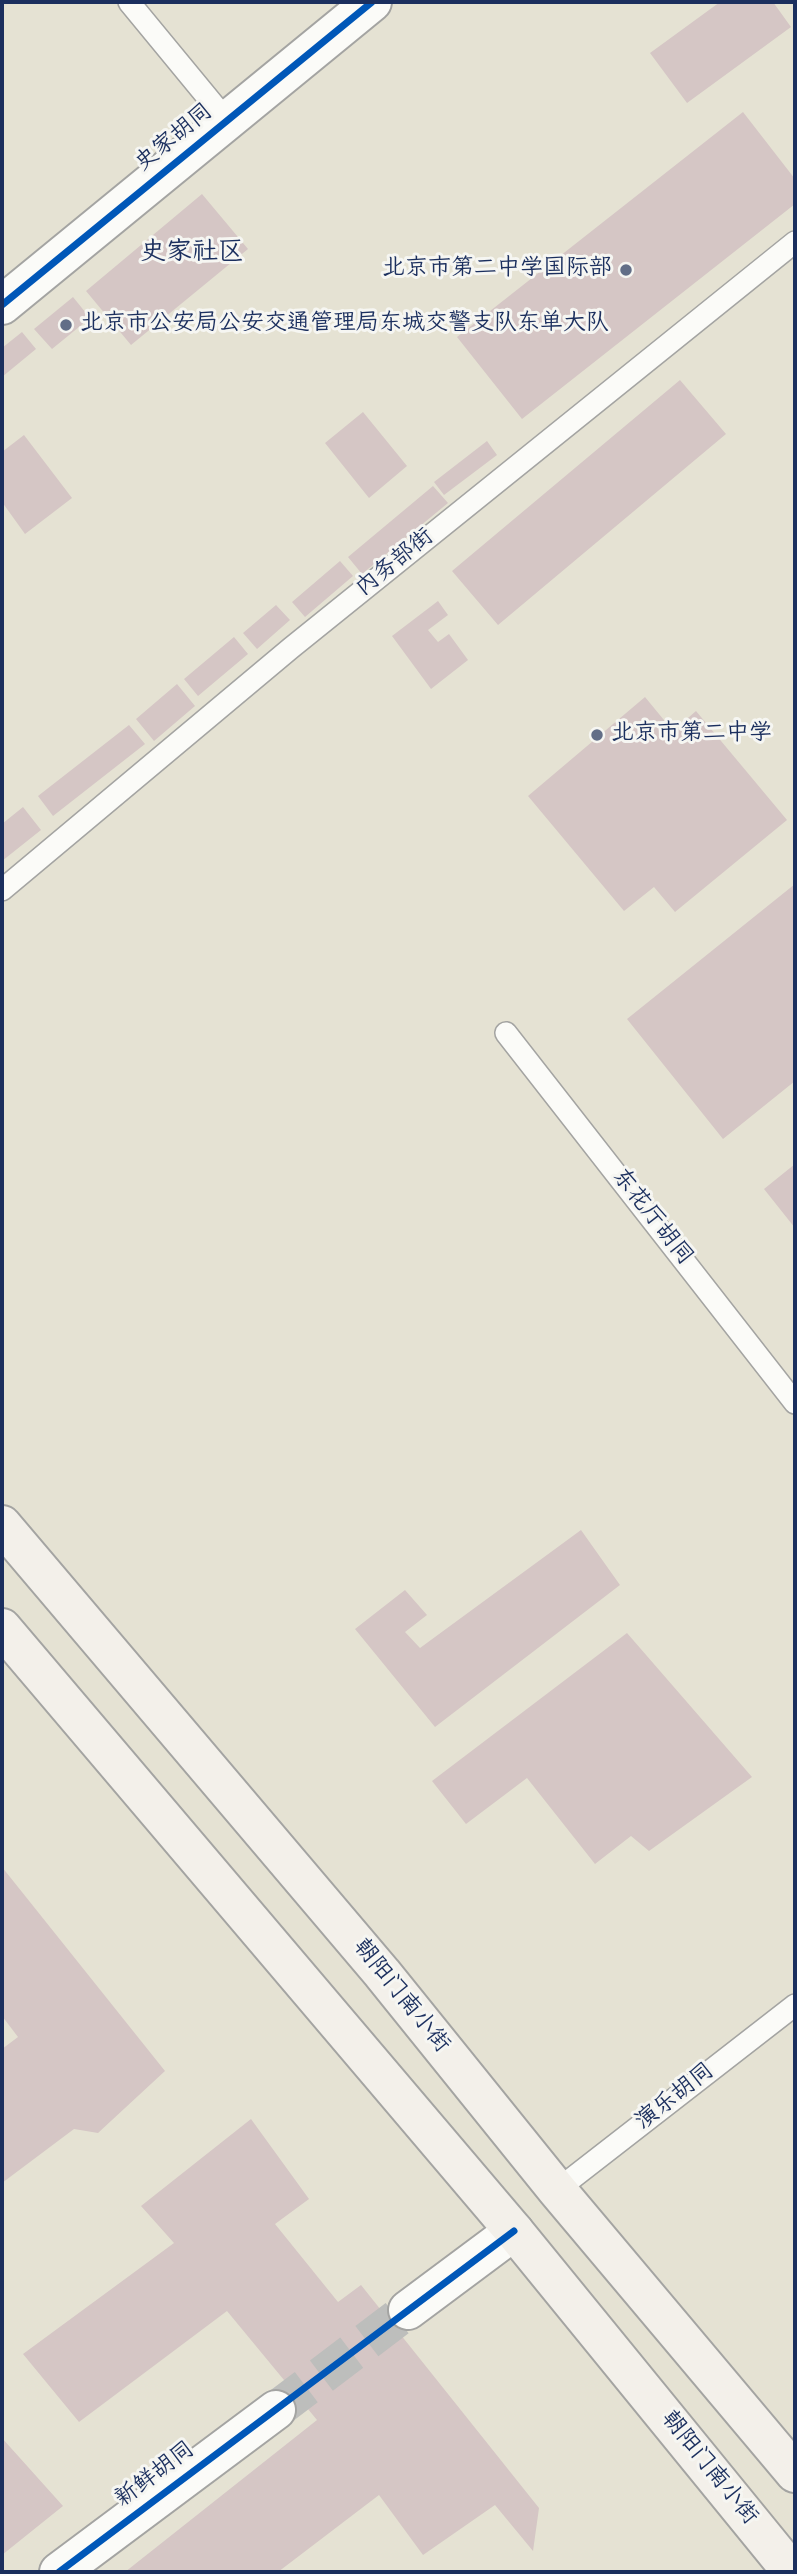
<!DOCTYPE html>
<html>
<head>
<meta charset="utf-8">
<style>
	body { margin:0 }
	#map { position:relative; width:797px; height:2574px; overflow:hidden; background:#e5e2d3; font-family:Kalam,sans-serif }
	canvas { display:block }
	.frame { position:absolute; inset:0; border:4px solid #1b2f5e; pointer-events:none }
</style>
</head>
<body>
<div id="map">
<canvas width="797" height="2574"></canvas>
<div class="frame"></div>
</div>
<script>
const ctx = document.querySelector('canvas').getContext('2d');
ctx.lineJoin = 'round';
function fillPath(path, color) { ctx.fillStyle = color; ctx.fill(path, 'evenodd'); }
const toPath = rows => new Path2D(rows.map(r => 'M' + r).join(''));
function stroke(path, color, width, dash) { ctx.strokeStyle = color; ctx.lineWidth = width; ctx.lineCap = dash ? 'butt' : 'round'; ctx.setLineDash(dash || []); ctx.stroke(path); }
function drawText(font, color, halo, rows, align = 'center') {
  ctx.font = font + ' Kalam,"LXGW WenKai TC",sans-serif'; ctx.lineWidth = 6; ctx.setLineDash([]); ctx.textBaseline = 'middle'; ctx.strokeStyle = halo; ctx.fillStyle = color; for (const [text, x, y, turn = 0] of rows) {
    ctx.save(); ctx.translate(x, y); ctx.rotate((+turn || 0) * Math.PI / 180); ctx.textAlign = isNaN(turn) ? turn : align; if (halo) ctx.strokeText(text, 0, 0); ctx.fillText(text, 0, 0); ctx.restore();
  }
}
fillPath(toPath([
	[720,2,773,2,791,27,687,103,650,53],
	[743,112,795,179,795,204,522,419,457,337],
	[202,194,248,249,131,345,86,291],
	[73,297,90,318,52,349,34,329],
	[22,332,36,349,2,377,2,348],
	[680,380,726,434,498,625,452,571],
	[363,412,407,466,369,498,325,443],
	[24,435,72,498,25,534,2,502,2,452],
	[487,441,497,455,444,495,434,482],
	[433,486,448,503,362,574,348,557],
	[340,561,353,576,305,617,292,602],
	[438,601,448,615,428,630,438,642,449,634,468,660,431,689,392,636],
	[276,605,290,620,257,649,243,633],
	[234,637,248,654,198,696,184,679],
	[177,684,195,706,154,741,136,719],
	[645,697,673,731,696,711,787,820,675,912,654,887,624,911,528,796],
	[129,725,145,744,53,816,38,796],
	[23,807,41,830,2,861,2,824],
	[795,884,795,1081,723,1139,627,1019],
	[795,1164,795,1228,764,1189],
	[581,1530,620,1585,435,1727,355,1629,405,1590,427,1615,405,1632,420,1648],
	[627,1633,752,1777,649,1851,631,1836,595,1864,527,1778,466,1824,432,1781],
	[2,1867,165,2071,98,2133,74,2129,2,2183,2,2049,18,2037,2,2016],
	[251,2119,309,2199,275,2224,338,2302,361,2285,539,2508,533,2551,495,2505,423,2555,379,2495,278,2572,125,2572,317,2420,227,2311,79,2422,23,2354,174,2243,141,2206],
	[2,2438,63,2506,2,2555]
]), '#d5c6c5');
stroke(toPath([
	[276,2410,408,2310]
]), '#bdbebc', 38, [38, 19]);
const service = toPath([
	[129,2,227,121],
	[2,890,291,648,795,242],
	[506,1033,795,1403],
	[557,2190,795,2005]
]);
const minor = toPath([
	[2,305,372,2],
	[408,2310,514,2231],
	[59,2572,276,2410]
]);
const secondary = toPath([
	[2,1525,382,1973,557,2190,795,2473],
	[2,1628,514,2231,792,2572]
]);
stroke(service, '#a4a4a2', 24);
stroke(minor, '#a4a4a2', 42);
stroke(secondary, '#a4a4a2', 42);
stroke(service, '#fbfbf8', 21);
stroke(minor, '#fbfbf8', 38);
stroke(secondary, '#f3f0ea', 38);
stroke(toPath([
	[2,305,372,2],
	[59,2572,514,2231]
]), '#0057b8', 7);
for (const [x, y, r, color] of [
	[626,270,7,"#626e87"],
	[66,325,7,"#626e87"],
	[597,735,7,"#626e87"]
]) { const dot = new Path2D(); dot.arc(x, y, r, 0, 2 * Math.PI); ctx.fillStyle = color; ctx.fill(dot); stroke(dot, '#f6f6f2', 2.5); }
drawText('23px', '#1b2f5e', '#f6f6f2', [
	["史家胡同",175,139,-39],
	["内务部街",396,564,-39],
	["东花厅胡同",651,1218,52],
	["朝阳门南小街",400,1997,51],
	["演乐胡同",676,2098,-38],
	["朝阳门南小街",708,2469,51],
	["新鲜胡同",156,2476,-37]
]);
drawText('23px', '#1b2f5e', '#f6f6f2', [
	["北京市第二中学国际部",612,270,"right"],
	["北京市公安局公安交通管理局东城交警支队东单大队",80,325],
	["北京市第二中学",611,735]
], 'left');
drawText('26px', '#1b2f5e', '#f6f6f2', [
	["史家社区",192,255]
]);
</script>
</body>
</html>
